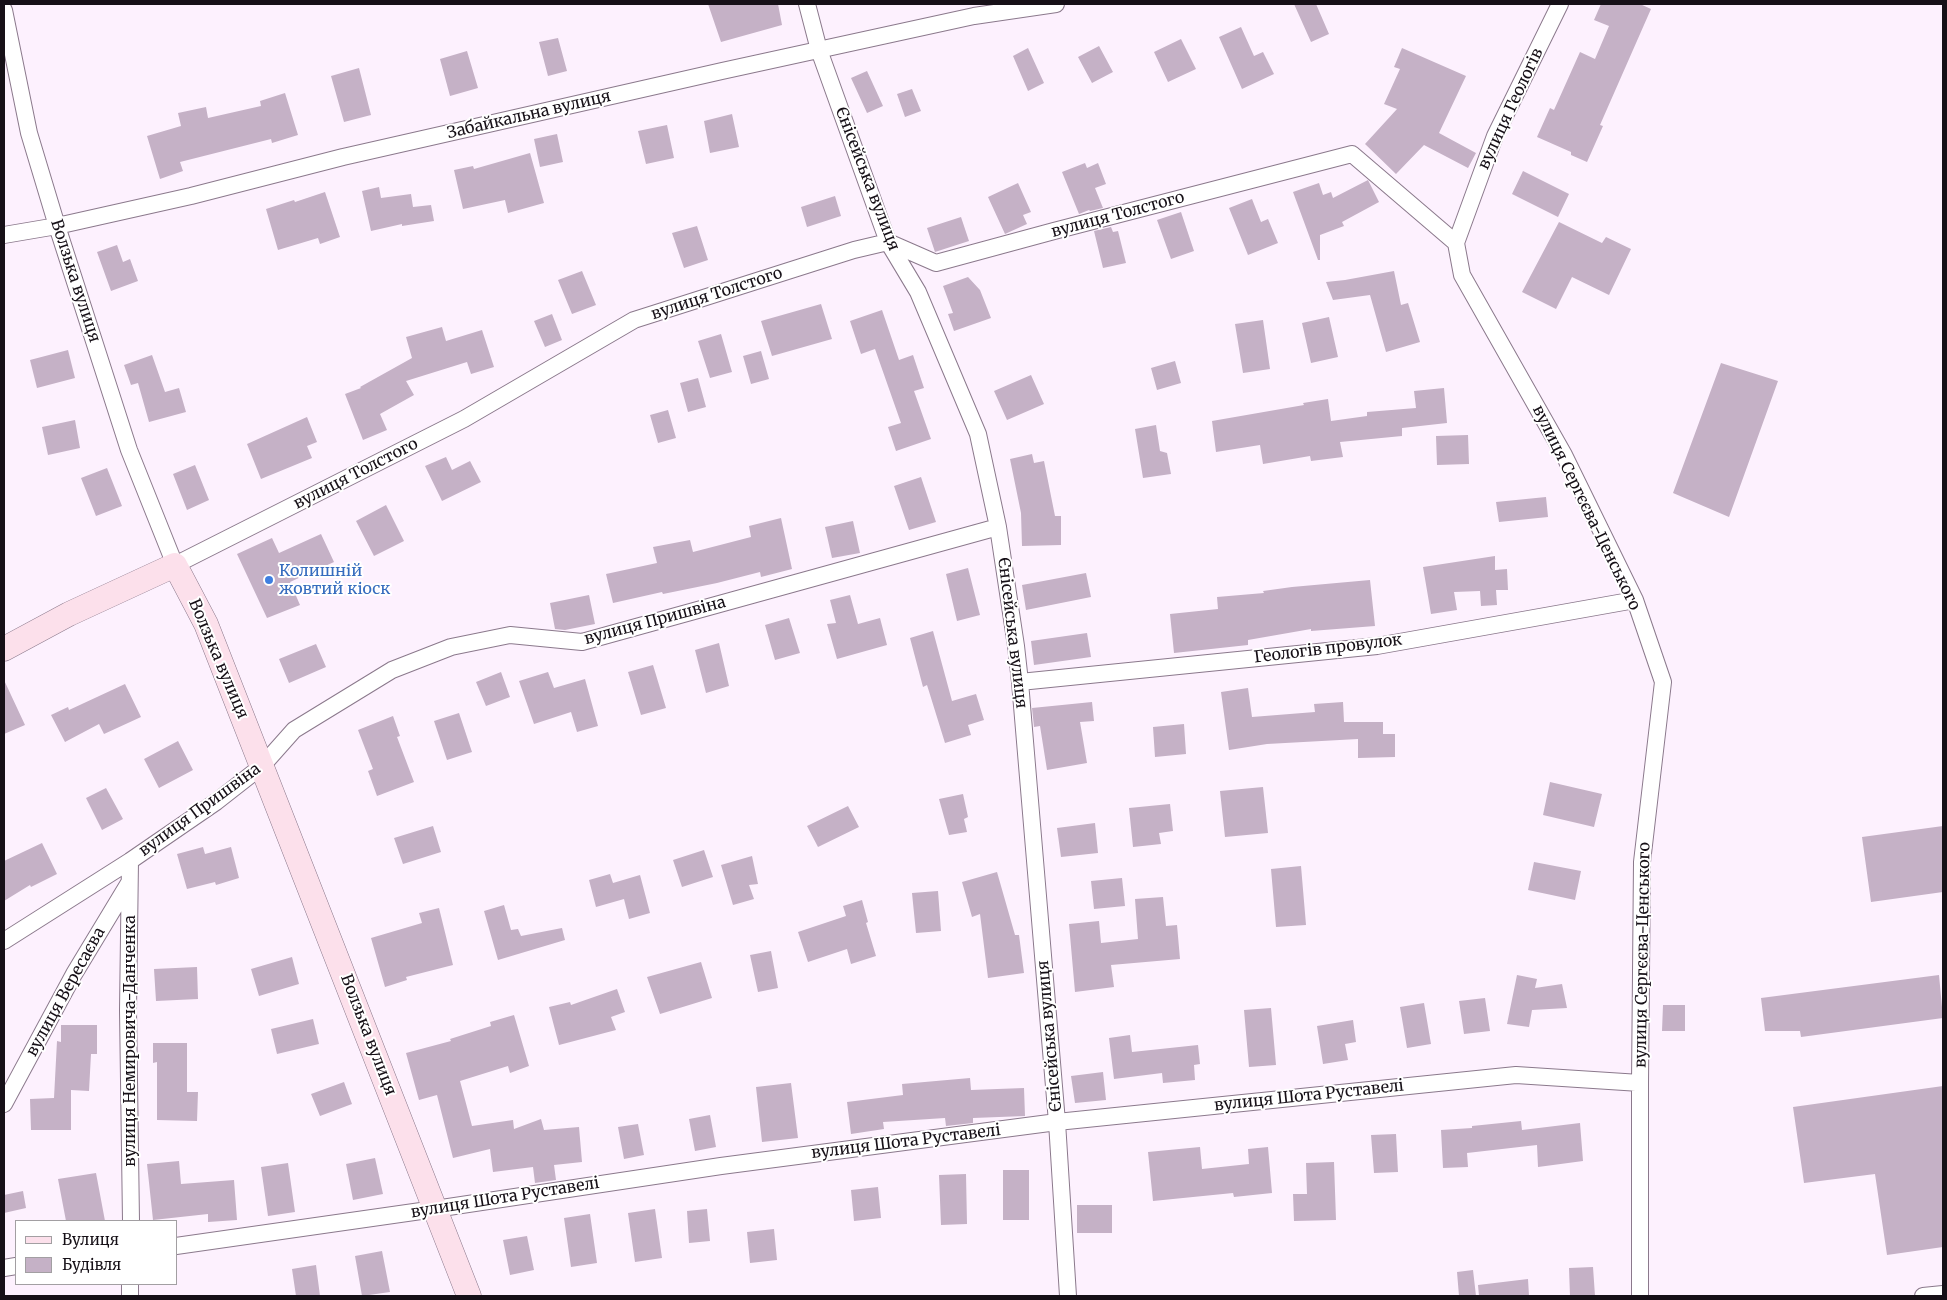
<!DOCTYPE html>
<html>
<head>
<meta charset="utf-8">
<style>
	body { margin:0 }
	#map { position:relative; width:1947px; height:1300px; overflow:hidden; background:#fdf1fe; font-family:Merriweather,serif }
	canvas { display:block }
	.frame { position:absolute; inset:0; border:5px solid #161017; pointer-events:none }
	.legend { position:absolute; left:15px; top:1220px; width:162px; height:65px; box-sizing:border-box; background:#fff; border:1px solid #a29fa2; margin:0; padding:6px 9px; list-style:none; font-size:15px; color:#161017 }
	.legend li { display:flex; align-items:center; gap:10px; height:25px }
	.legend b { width:25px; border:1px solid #a29fa2 }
</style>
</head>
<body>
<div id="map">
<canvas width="1947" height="1300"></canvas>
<div class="frame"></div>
<ul class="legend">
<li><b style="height:6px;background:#fce0eb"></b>Вулиця</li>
<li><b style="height:14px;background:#c5b1c6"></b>Будівля</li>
</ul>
</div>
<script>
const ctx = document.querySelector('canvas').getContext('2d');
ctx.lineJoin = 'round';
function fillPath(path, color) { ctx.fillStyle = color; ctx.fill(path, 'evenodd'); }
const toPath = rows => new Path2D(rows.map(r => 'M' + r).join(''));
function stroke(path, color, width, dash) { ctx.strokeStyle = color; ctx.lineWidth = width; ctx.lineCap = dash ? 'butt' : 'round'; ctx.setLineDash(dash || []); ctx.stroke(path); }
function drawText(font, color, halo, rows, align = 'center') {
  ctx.font = font + ' Merriweather,serif'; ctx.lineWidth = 4; ctx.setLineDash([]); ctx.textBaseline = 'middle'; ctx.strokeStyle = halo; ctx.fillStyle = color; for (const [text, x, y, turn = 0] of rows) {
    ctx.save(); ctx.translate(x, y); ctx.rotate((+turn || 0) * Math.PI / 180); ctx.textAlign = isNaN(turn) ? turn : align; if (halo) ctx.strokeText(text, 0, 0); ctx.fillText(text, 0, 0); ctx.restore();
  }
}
fillPath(toPath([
	[708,4,778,4,782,25,721,42],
	[1294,4,1316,4,1329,34,1311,42],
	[1601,4,1640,4,1651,9,1600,125,1603,126,1587,162,1571,155,1571,152,1537,137,1550,108,1554,110,1580,52,1595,59,1609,26,1594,20],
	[1241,27,1254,56,1263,52,1274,74,1242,89,1219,37],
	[558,38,567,71,548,76,539,42],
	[1181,39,1196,69,1168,82,1154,52],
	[1099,46,1113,72,1092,83,1078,57],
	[1028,48,1044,83,1028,91,1013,56],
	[1402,48,1466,76,1439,133,1476,153,1468,168,1424,145,1396,174,1365,144,1397,109,1384,104,1400,69,1394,67],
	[467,51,478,88,450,96,440,59],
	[359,68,371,115,344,122,331,76],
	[867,71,883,106,867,113,851,78],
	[912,89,921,111,905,117,897,94],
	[285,93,298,135,272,143,271,139,180,162,183,171,160,179,147,136,181,126,178,113,206,107,208,118,261,106,260,101],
	[732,114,739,147,710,153,704,121],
	[667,125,674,158,646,164,638,131],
	[557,134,563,162,540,167,534,139],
	[530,153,544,203,508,213,505,200,463,209,454,170,473,166,474,169],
	[1085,163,1087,168,1098,163,1106,184,1095,188,1103,208,1090,211,1089,210,1079,214,1062,172],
	[1523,171,1569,194,1558,217,1512,194],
	[1368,180,1379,202,1342,222,1344,226,1320,235,1320,260,1318,260,1293,192,1319,183,1323,195,1331,192,1333,198],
	[1018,183,1031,212,1023,215,1027,224,1005,234,988,197],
	[379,187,381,198,411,194,413,207,431,205,434,221,402,226,402,224,371,231,362,191],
	[325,192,340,237,320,244,318,238,278,250,266,209,294,200,295,202],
	[835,196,841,216,807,227,801,207],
	[1252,199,1261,222,1268,219,1278,243,1248,255,1229,208],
	[1181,212,1194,251,1171,259,1157,220],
	[961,217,969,241,935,252,927,228],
	[1559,222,1602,243,1606,237,1631,249,1609,295,1572,277,1556,309,1522,292],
	[697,226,708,260,684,268,672,233],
	[1111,227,1113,232,1118,231,1126,263,1103,268,1094,231],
	[117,245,123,262,130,259,138,281,111,291,97,252],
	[582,271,596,305,572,314,558,280],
	[1394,271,1401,305,1408,303,1420,342,1386,352,1370,295,1333,300,1326,282,1345,280],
	[968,277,980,290,991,318,954,331,948,314,953,313,943,286],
	[821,304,832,339,772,356,761,321],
	[882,310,899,360,913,355,924,388,914,391,931,439,896,451,888,427,901,423,875,349,861,354,850,321],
	[552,314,562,340,545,347,534,321],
	[1329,317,1338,357,1311,363,1302,323],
	[1263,320,1270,369,1243,373,1235,324],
	[442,327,446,341,482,330,494,367,471,374,467,362,406,381,414,395,380,414,387,430,363,440,345,394,361,388,360,387,412,358,406,337],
	[721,334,732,372,710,378,698,341],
	[68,350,75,378,37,388,30,360],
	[761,351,769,379,751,384,743,356],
	[152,355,165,392,179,388,186,412,149,422,138,383,131,385,124,365],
	[1175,361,1181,383,1157,390,1151,368],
	[1721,363,1778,381,1729,517,1673,493],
	[1031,375,1044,404,1007,420,994,391],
	[698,378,706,407,688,412,680,383],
	[1444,388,1447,423,1402,428,1402,436,1340,442,1343,457,1311,461,1310,456,1263,464,1260,445,1216,452,1212,421,1304,405,1303,403,1328,399,1331,421,1367,416,1367,412,1416,408,1414,391],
	[668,410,676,438,658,443,650,415],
	[307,417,317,442,307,446,312,458,261,479,247,444],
	[75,420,80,448,48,455,42,427],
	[1156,425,1160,451,1167,453,1171,474,1143,478,1135,429],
	[1468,435,1469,464,1437,465,1436,436],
	[1032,454,1034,463,1044,461,1055,516,1061,516,1061,545,1022,546,1021,513,1010,459],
	[446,457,452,470,470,461,481,482,442,501,425,466],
	[195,465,209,500,187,510,173,474],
	[107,468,122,506,96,516,81,478],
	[921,477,936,522,909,530,894,486],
	[1546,497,1548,517,1499,522,1496,502],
	[386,505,404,541,374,556,356,521],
	[781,518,792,569,761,577,760,572,717,583,663,594,662,592,613,603,606,574,657,563,653,547,690,540,693,552,751,537,749,526],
	[853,521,860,553,832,558,825,527],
	[321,534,334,562,290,582,300,605,267,618,237,554,272,538,279,553],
	[1495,556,1495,570,1507,569,1508,590,1496,590,1497,605,1481,606,1480,591,1454,592,1457,610,1431,614,1423,567],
	[968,568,980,615,957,621,946,574],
	[1086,573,1091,597,1026,610,1022,585],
	[1370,580,1375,626,1311,631,1311,629,1248,640,1248,645,1174,653,1170,614,1218,609,1217,597,1264,593,1263,591,1292,587],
	[589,595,595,624,565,630,555,629,550,603],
	[850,595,858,624,880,618,887,645,837,659,827,624,836,623,830,600],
	[789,618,800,653,775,660,765,625],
	[933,631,952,701,976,694,984,720,968,725,971,735,945,743,927,685,923,687,910,638],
	[1087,633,1091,657,1034,665,1031,641],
	[719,643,729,686,706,693,695,650],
	[316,644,326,667,289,683,279,659],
	[653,665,666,708,641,715,628,672],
	[501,672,510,697,486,706,476,682],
	[548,672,554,688,585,679,598,726,577,732,571,712,534,724,519,681],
	[4,680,25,725,4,734],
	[125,684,141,717,104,734,99,724,65,742,51,715,68,707,69,710],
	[1248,688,1252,717,1315,712,1314,704,1343,702,1344,722,1383,722,1383,734,1395,734,1395,757,1358,758,1358,739,1267,744,1229,750,1221,692],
	[1092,702,1094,721,1080,722,1087,763,1047,770,1040,726,1034,727,1032,708],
	[459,713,472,752,447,760,434,721],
	[393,716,400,736,397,737,414,782,377,796,368,771,373,769,358,730],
	[1184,724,1186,754,1155,757,1153,727],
	[178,741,193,770,159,788,144,759],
	[1550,782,1602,794,1594,827,1543,815],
	[1263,787,1268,833,1225,837,1220,791],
	[106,788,123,819,102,830,86,798],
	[963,794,968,817,964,819,967,832,949,835,939,799],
	[1170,804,1173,831,1159,833,1161,844,1133,847,1129,808],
	[848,806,859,827,818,847,807,826],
	[1095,823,1098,853,1061,857,1057,828],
	[433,826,441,852,403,864,394,838],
	[1943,826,1943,892,1871,902,1862,837],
	[42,843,57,874,31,887,30,885,4,901,4,861],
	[203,847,205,854,231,847,239,878,216,885,215,882,187,889,177,854],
	[704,850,713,877,682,887,673,860],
	[752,856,758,884,749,885,754,899,733,905,721,865],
	[1534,862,1581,871,1575,900,1528,890],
	[1301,866,1306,925,1276,927,1271,869],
	[997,872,1015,935,1019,935,1024,973,988,978,980,914,972,917,962,882],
	[610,874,613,883,640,875,650,913,629,919,624,899,596,907,589,880],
	[1122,878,1125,906,1094,909,1091,881],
	[938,891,941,931,916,933,912,893],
	[1163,897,1166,926,1177,925,1180,959,1111,965,1114,987,1075,992,1069,924,1099,921,1101,943,1138,939,1135,899],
	[862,900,868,922,866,923,876,956,851,964,847,949,808,962,798,932,846,916,843,906],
	[504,905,511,930,518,929,521,936,562,928,565,940,498,960,484,911],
	[439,908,453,965,406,977,407,980,385,987,371,938,422,923,419,913],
	[771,951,778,988,758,992,750,955],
	[292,957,299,984,259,996,251,969],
	[701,962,712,998,660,1014,647,977],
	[197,967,198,999,156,1001,154,969],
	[1517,975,1537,979,1535,988,1562,984,1567,1008,1532,1010,1529,1027,1507,1024],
	[1939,975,1943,1018,1801,1037,1800,1031,1765,1031,1761,998],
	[617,989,625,1012,611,1017,616,1030,559,1045,549,1007,570,1002,571,1005],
	[1485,998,1490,1031,1464,1034,1459,1001],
	[1424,1003,1431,1044,1407,1048,1400,1007],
	[1663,1005,1685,1005,1685,1031,1662,1031],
	[1271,1008,1276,1065,1249,1067,1244,1010],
	[514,1015,529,1066,510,1073,508,1066,460,1081,472,1126,513,1120,514,1129,541,1119,544,1130,579,1127,582,1162,554,1165,556,1180,535,1183,533,1167,493,1172,490,1149,453,1158,437,1095,419,1100,406,1053,451,1041,450,1039,491,1026,490,1022],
	[313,1019,319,1044,277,1054,271,1029],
	[1353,1020,1356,1042,1345,1044,1348,1060,1323,1064,1317,1026],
	[61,1025,97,1025,97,1054,91,1054,89,1091,71,1090,71,1130,31,1130,30,1099,54,1098,57,1041,61,1042],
	[1130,1035,1132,1052,1198,1045,1200,1064,1194,1065,1195,1080,1163,1083,1162,1073,1114,1079,1109,1038],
	[153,1043,187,1043,187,1092,198,1092,197,1121,157,1120,157,1062,153,1063],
	[1103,1072,1106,1100,1075,1103,1071,1076],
	[970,1078,971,1090,1024,1088,1025,1116,973,1118,973,1123,946,1126,945,1118,883,1122,884,1129,851,1134,847,1102,903,1095,902,1084],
	[344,1082,352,1104,320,1116,311,1094],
	[791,1083,798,1138,762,1142,756,1087],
	[1943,1086,1943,1247,1887,1255,1875,1174,1804,1183,1793,1107],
	[710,1115,716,1147,695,1151,689,1119],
	[1521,1121,1522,1130,1580,1123,1583,1161,1538,1167,1537,1145,1467,1153,1468,1167,1443,1168,1441,1130,1472,1128,1472,1126],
	[638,1124,644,1155,624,1159,618,1127],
	[1396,1134,1398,1172,1374,1173,1371,1135],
	[1200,1147,1202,1169,1249,1164,1248,1149,1268,1147,1272,1193,1234,1197,1233,1193,1153,1201,1148,1152],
	[375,1158,383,1194,353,1200,346,1164],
	[179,1161,181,1184,234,1180,237,1220,208,1222,208,1214,153,1220,147,1164],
	[1334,1162,1336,1220,1294,1221,1293,1194,1307,1194,1306,1163],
	[288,1163,295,1212,268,1216,261,1167],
	[1003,1170,1029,1170,1029,1220,1003,1220],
	[96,1173,105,1221,66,1221,58,1179],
	[966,1174,967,1224,941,1225,939,1175],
	[878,1187,881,1218,854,1221,851,1190],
	[23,1191,26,1208,4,1213,4,1195],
	[1077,1205,1112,1205,1112,1233,1077,1233],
	[655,1209,662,1258,635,1262,628,1213],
	[707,1209,710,1241,689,1243,687,1211],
	[590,1214,597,1263,571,1267,564,1218],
	[774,1229,777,1260,750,1263,747,1232],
	[527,1236,534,1270,510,1275,503,1240],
	[382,1251,390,1292,362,1296,355,1256],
	[316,1265,320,1296,296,1296,292,1269],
	[1593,1267,1595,1296,1570,1296,1569,1268],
	[1473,1270,1476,1296,1459,1296,1457,1272],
	[1528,1279,1529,1296,1479,1296,1478,1285]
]), '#c5b1c6');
const street = toPath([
	[807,4,819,50,888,242,918,292,978,434,998,527,1016,646,1020,682,1057,1122,1068,1296],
	[4,10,29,133,57,226,129,450,175,565,464,419,634,320,854,250,888,242,936,263,1054,231,1352,154,1456,243],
	[4,235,57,226,191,196,343,157,722,71,974,16,1056,4],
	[1456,243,1462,275,1564,455,1635,600,1663,682,1642,862,1640,1083,1640,1296],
	[1456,243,1495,136,1560,4],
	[1020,682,1377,646,1635,600],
	[130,861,128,1010,131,1221],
	[4,941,130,861,216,802,262,766,294,730,392,670,451,647,510,635,582,642,998,527],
	[4,1104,74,974,129,883],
	[176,1246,435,1209,721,1166,1057,1122,1516,1075,1640,1083],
	[4,1268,16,1266],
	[130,1284,130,1296],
	[1923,1296,1943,1294]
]);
const secondary = toPath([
	[4,649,69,614,175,565,206,624,469,1296]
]);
stroke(street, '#8b798c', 18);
stroke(secondary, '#8b798c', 25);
stroke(street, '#fff', 16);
stroke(secondary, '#fce0eb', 24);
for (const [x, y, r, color] of [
	[269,580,5,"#3f7fe0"]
]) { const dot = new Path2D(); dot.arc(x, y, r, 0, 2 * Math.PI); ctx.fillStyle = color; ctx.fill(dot); stroke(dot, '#fff', 2); }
drawText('16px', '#161017', '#fff', [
	["вулиця Геологів",1511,109,-65],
	["Забайкальна вулиця",529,115,-13],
	["Єнісейська вулиця",867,179,69],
	["вулиця Толстого",1118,215,-15],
	["Волзька вулиця",75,281,72],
	["вулиця Толстого",717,294,-18],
	["вулиця Толстого",356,474,-27],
	["вулиця Сергєєва-Ценського",1586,508,64],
	["вулиця Пришвіна",655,621,-15],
	["Єнісейська вулиця",1012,633,83],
	["Геологів провулок",1328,649,-7],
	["Волзька вулиця",218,659,67],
	["вулиця Пришвіна",200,810,-36],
	["вулиця Сергєєва-Ценського",1643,955,-89],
	["вулиця Вересаєва",66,992,-61],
	["Волзька вулиця",368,1035,69],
	["Єнісейська вулиця",1050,1036,-95],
	["вулиця Немировича-Данченка",130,1041,-90],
	["вулиця Шота Руставелі",1309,1096,-6],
	["вулиця Шота Руставелі",906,1142,-7],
	["вулиця Шота Руставелі",505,1198,-9]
]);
drawText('16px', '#366cbe', '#fff', [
	["Колишній",279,571],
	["жовтий кіоск",279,589]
], 'left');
</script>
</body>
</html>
